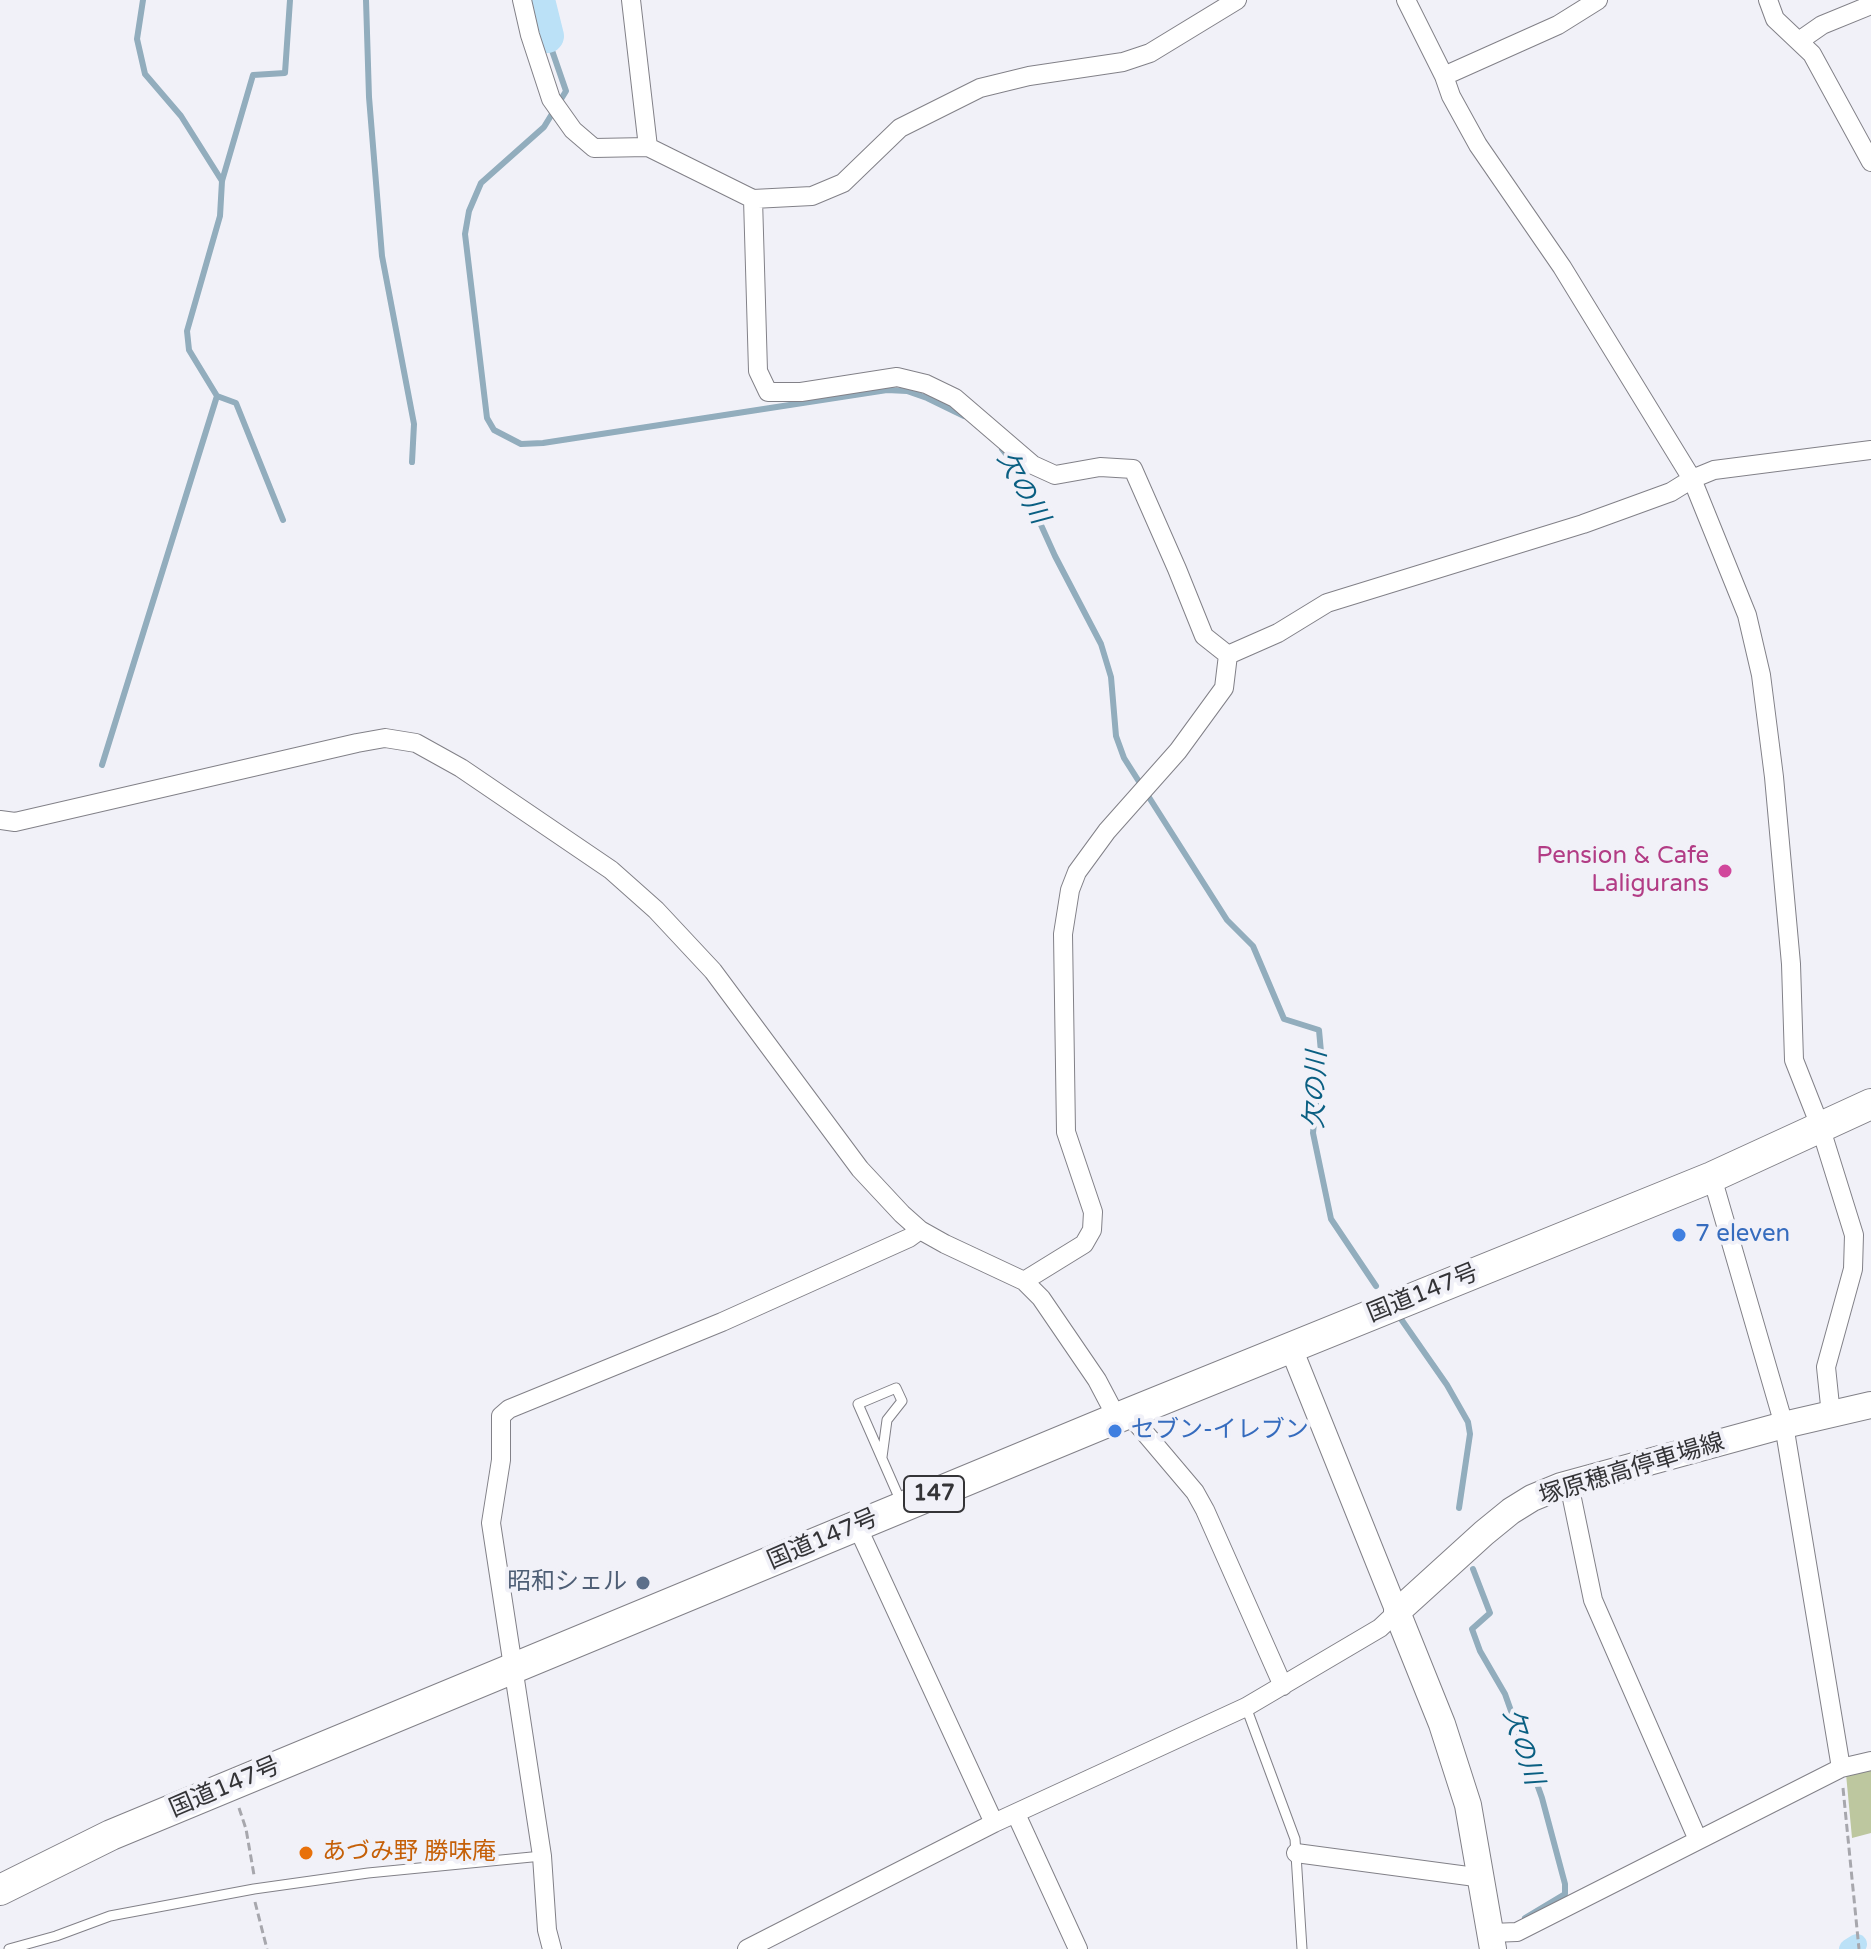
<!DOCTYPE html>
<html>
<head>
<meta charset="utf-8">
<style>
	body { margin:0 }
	canvas { display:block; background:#f1f1f8 }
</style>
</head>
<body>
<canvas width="1871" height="1949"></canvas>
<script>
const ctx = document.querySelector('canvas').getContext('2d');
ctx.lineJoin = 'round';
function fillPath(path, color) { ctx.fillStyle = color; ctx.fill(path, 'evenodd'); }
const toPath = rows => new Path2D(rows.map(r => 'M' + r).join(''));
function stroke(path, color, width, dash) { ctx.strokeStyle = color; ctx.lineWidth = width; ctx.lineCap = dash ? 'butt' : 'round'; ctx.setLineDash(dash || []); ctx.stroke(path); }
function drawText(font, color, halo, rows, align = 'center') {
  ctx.font = font + ' "Varela Round","Noto Sans JP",sans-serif'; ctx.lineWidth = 8; ctx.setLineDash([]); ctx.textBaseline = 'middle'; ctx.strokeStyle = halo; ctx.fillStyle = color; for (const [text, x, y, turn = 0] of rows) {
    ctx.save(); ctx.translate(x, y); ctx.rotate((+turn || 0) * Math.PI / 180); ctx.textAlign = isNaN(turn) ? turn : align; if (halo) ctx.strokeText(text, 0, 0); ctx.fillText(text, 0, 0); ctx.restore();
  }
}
fillPath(toPath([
	[1871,1767,1871,1833,1852,1838,1846,1774]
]), '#bdc79f');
stroke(toPath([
	[143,0,137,39,145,74,181,116,222,181],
	[366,0,369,97,382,256,414,424,412,462],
	[547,36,566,91,544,127,481,183,469,211,465,234,487,418,494,430,521,444,543,443,887,390,907,391,927,398,964,416],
	[217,396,236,403,283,520],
	[1002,449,1013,463,1055,556,1101,644,1111,677,1116,736,1124,758,1227,920,1253,946,1284,1019,1319,1030,1321,1052,1313,1133,1331,1219,1376,1286],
	[102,765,217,396,189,350,187,331,220,216,222,181,253,75,285,73,290,0],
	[1401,1319,1447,1385,1468,1422,1470,1434,1459,1508],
	[1473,1569,1490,1613,1472,1629,1480,1651,1505,1694,1542,1798,1565,1884,1565,1894,1525,1918]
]), '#92adbd', 6);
stroke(toPath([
	[1849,1949,1857,1944]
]), '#bbe1f7', 20);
stroke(toPath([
	[538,0,547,36]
]), '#bbe1f7', 34);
const service = toPath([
	[882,1457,887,1420,902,1401,896,1388,858,1404,901,1502],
	[1246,1707,1295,1839,1302,1949],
	[9,1949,56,1936,110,1916,254,1889,368,1873,542,1856]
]);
const minor = toPath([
	[522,0,530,35,551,99,573,130,594,148,648,147,753,199,812,196,843,183,900,128,980,88,1029,76,1123,62,1150,53,1237,0],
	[631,0,648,147],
	[1406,0,1444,76,1451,96,1478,145,1562,267,1692,479,1747,615,1761,675,1774,777,1791,964,1794,1060,1820,1126,1854,1235,1853,1269,1826,1367,1831,1415],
	[1768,0,1775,19,1812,54,1871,162],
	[1799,41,1822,25,1871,5],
	[1444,76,1558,25,1598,0],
	[753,199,758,371,768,392,801,392,897,377,926,384,955,398,1033,465,1055,475,1100,467,1133,469,1177,569,1204,636,1228,655],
	[1228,655,1278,633,1327,603,1583,524,1671,492,1692,479,1714,470,1871,450],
	[0,820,15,822,357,743,385,738,416,743,461,768,611,870,656,910,713,971,860,1169,902,1214,920,1230,945,1244,1024,1281,1041,1298,1097,1380,1117,1418],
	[1712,1177,1784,1425,1841,1768],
	[1024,1281,1084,1244,1092,1230,1093,1212,1066,1132,1063,934,1070,890,1077,872,1107,831,1178,751,1224,688,1228,655],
	[1129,1414,1195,1492,1205,1510,1283,1686],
	[1569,1484,1593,1600,1698,1840],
	[857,1526,994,1823],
	[1016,1814,1078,1949],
	[1296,1853,1483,1878],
	[1491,1933,1517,1932,1841,1768,1871,1761],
	[552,1949,547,1930,542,1856,491,1523,501,1460,501,1416,509,1409,722,1322,909,1238,920,1230],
	[747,1949,994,1823,1246,1707,1380,1628,1397,1612]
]);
const tertiary = toPath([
	[1291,1348,1397,1612]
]);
const secondary = toPath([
	[1493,1949,1468,1805,1442,1724,1397,1612,1484,1533,1511,1511,1532,1498,1561,1486,1784,1425,1871,1405]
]);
const trunk = toPath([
	[0,1890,111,1835,1117,1418,1712,1177,1871,1104]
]);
stroke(service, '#828188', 11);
stroke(minor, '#828188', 20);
stroke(tertiary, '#828188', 24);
stroke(secondary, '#828188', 28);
stroke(trunk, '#828188', 32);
stroke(toPath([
	[1843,1788,1859,1949],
	[239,1808,246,1829,254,1875],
	[255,1902,267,1949]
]), '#a7a7ad', 3, [8, 4]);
stroke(service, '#fff', 9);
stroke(minor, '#fff', 18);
stroke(tertiary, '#fff', 22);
stroke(secondary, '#fff', 26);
stroke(trunk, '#fff', 30);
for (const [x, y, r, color] of [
	[1725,871,8,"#d1479c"],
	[1679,1235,8,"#3f7fe0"],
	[1115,1431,8,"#3f7fe0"],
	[643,1583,8,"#5c6f8a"],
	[306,1853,8,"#e8710a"]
]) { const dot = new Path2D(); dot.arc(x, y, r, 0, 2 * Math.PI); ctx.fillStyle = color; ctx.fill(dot); stroke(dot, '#f1f1f8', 3); }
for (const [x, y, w] of [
	[934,1494,60]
]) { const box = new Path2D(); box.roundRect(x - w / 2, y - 18, w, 36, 6); ctx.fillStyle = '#f1f1f8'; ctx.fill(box); stroke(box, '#343437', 2); }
drawText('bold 22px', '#343437', null, [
	["147",934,1494]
]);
drawText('24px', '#b23c85', '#f1f1f8', [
	["Pension & Cafe",1709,857],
	["Laligurans",1709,885]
], 'right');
drawText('24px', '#366cbe', '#f1f1f8', [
	["7 eleven",1695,1235],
	["セブン-イレブン",1131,1431]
], 'left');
drawText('24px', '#343437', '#f1f1f8', [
	["国道147号",1423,1294,-22],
	["塚原穂高停車場線",1632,1470,-17],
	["国道147号",823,1540,-23],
	["国道147号",225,1788,-23]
]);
drawText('24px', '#4e5e75', '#f1f1f8', [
	["昭和シェル",627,1583]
], 'right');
drawText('24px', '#c56008', '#f1f1f8', [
	["あづみ野 勝味庵",322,1853]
], 'left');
drawText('italic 26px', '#0a5f82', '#f1f1f8', [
	["欠の川",1022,488,61],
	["欠の川",1317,1090,-88],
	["欠の川",1522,1747,72]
]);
</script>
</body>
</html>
